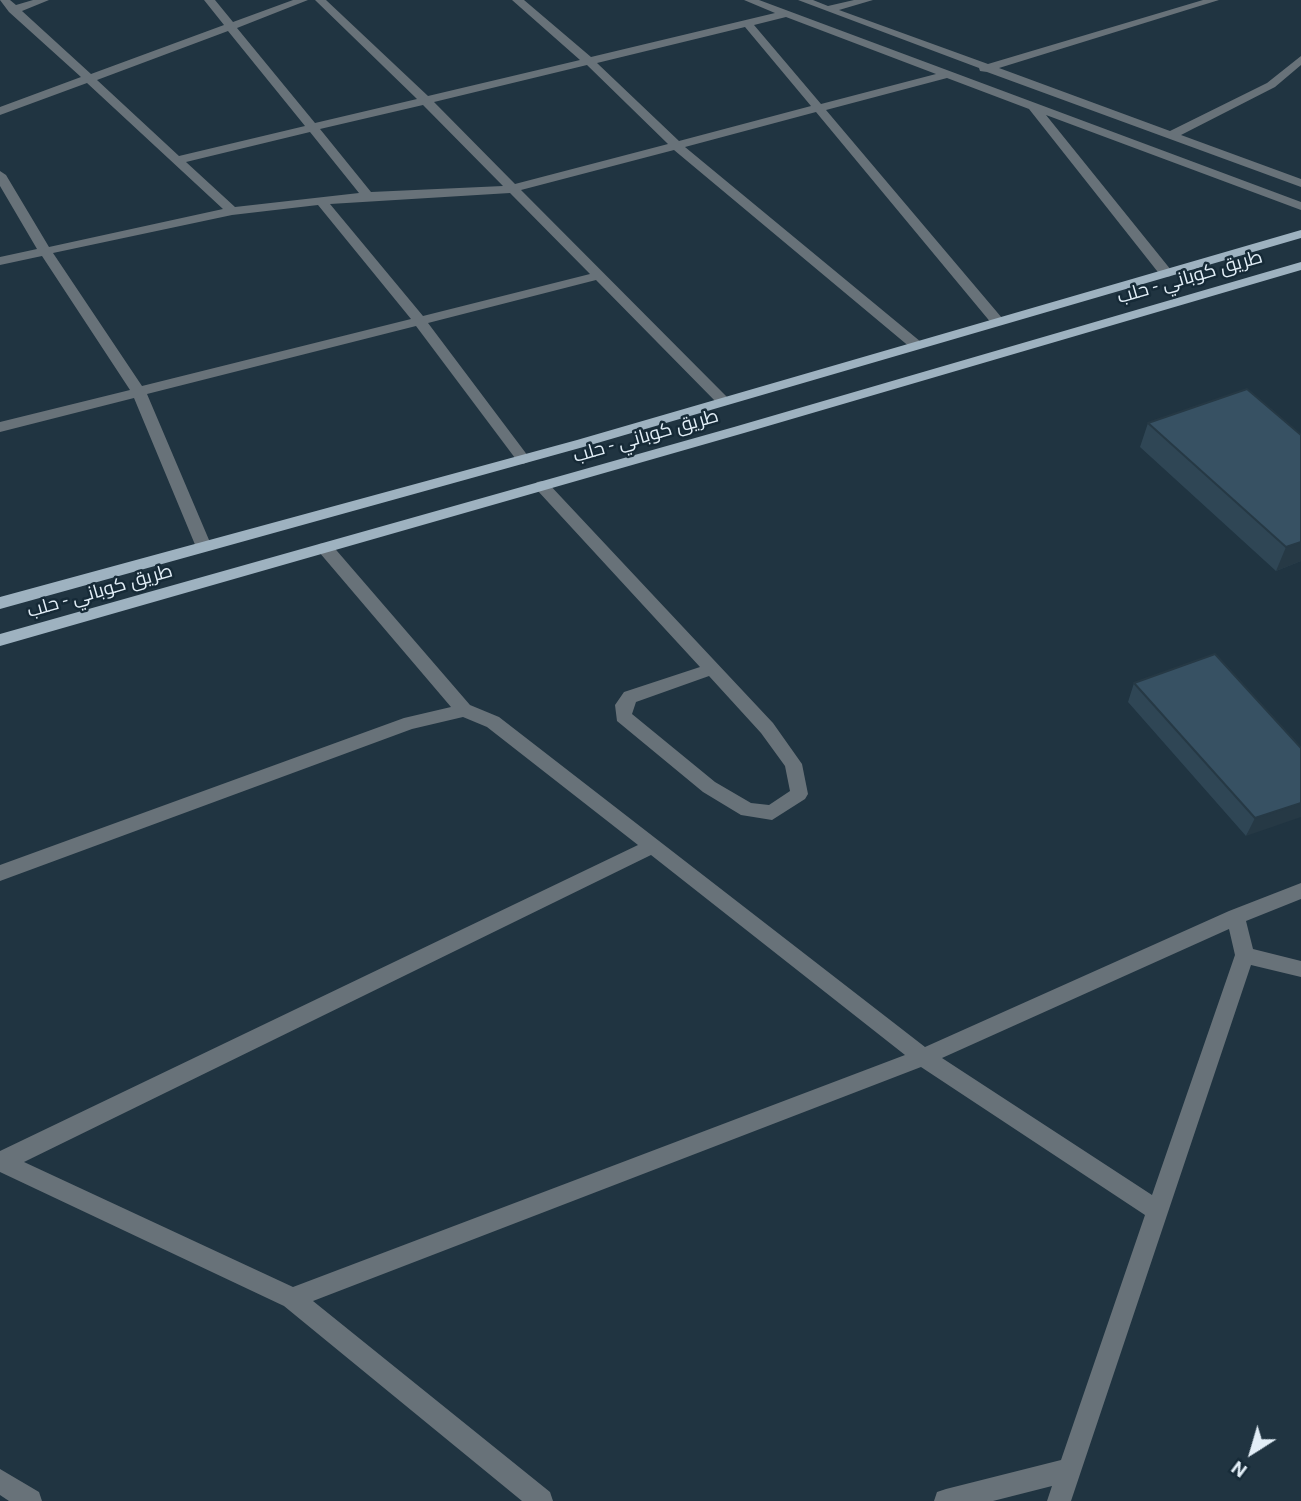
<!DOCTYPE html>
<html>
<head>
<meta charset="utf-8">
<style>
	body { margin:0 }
	#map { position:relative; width:1301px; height:1501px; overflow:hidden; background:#203441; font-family:Roboto,sans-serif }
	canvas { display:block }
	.north { position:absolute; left:1217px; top:1417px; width:70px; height:70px; -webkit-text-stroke:5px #162a37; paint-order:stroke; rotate:217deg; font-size:19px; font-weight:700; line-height:28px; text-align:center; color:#e2eef7 }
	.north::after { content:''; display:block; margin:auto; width:24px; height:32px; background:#e2eef7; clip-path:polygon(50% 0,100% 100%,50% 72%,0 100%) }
</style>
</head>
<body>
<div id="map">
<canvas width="1301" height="1501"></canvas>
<div class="north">N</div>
</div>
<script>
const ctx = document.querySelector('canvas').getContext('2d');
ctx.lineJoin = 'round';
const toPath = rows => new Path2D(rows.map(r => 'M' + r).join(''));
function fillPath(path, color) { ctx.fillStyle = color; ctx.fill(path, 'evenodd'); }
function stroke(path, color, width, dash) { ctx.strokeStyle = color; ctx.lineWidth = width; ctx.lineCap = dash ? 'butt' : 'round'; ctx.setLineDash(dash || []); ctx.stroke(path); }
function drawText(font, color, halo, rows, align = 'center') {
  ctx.font = font + ' Roboto,Cairo,sans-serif'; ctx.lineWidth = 5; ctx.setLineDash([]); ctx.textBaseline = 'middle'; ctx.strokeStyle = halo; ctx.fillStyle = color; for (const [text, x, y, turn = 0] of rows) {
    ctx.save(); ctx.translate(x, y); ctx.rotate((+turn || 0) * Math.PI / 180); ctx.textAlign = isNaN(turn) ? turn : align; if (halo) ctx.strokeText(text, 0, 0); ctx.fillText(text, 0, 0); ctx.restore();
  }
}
fillPath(toPath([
	[0,0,10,0,16,5,33,0,49,0,22,11,91,74,224,25,204,0,215,0,233,22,293,0,308,0,237,28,315,123,417,99,315,0,326,0,428,96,580,60,512,0,524,0,591,57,775,13,744,0,759,0,1301,202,1301,210,1046,115,1171,270,1171,276,1166,277,1161,276,1029,109,947,78,826,110,1002,318,1004,321,997,325,992,324,816,112,685,147,921,342,923,345,916,349,911,348,674,150,521,190,728,398,730,401,728,404,718,404,596,280,428,323,528,456,530,459,528,462,523,464,518,462,416,326,147,394,212,547,204,552,196,547,134,398,0,432,0,422,130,390,42,256,0,265,0,257,37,249,0,186,0,171,6,175,49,247,223,209,87,83,0,115,0,107,81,77,9,12,0,0],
	[786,17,936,74,821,104,754,25,786,17],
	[745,27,811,106,679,141,597,63,745,27],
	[228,31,305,126,179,156,97,80,228,31],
	[587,65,668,144,515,184,434,102,587,65],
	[423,105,503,186,371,192,320,129,423,105],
	[310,132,359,193,235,207,186,162,310,132],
	[510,193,590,274,423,316,330,204,510,193],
	[318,205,411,319,142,386,53,253,232,215,318,205],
	[798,0,813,0,828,6,854,0,873,0,839,10,988,64,1203,0,1219,0,999,68,1170,131,1267,83,1301,56,1301,65,1275,87,1181,135,1301,179,1301,187,987,72,980,71,979,68,798,0],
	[542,481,547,482,773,723,802,764,808,794,805,799,772,820,741,815,703,792,617,721,615,705,624,692,700,667,537,490,534,486,537,482,542,481],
	[709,676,761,733,785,766,790,791,769,805,751,803,715,782,632,714,636,702,709,676],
	[325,543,331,544,470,705,499,717,925,1047,1229,911,1301,883,1301,899,1246,921,1253,949,1301,961,1301,977,1251,965,1071,1501,1047,1501,1052,1486,993,1501,934,1501,937,1492,946,1489,1061,1460,1145,1215,921,1067,313,1301,550,1492,553,1501,522,1501,284,1306,0,1172,0,1151,638,845,487,727,463,717,412,729,0,881,0,865,404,718,451,707,319,552,317,548,319,544,325,543],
	[651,855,905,1055,293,1287,24,1162,651,855],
	[1229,929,1235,955,1152,1195,942,1058,1229,929],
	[0,1469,39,1492,42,1501,9,1501,0,1495,0,1469]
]), '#687279');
fillPath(toPath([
	[1301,230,1301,238,587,446,0,609,0,597,577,440,1301,230],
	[1301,262,1301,270,744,433,0,646,0,634,734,427,1301,262]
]), '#9eb2c0');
fillPath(toPath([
	[1148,423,1301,435,1301,561,1276,571,1140,447],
	[1134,683,1301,748,1246,836,1128,702]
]), '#2f4655');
fillPath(toPath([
	[1301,542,1301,561,1276,571,1286,547],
	[1301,803,1301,817,1246,836,1255,818]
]), '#263945');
const building = toPath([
	[1247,389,1301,435,1301,542,1286,547,1148,423,1247,389],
	[1215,654,1301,748,1301,803,1255,818,1134,683,1215,654]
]);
fillPath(building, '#375163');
stroke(building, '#263945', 2);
drawText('19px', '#e2eef7', '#162a37', [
	["طريق كوباني - حلب",1190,278,-16],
	["طريق كوباني - حلب",646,437,-16],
	["طريق كوباني - حلب",100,592,-16]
]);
</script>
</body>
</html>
